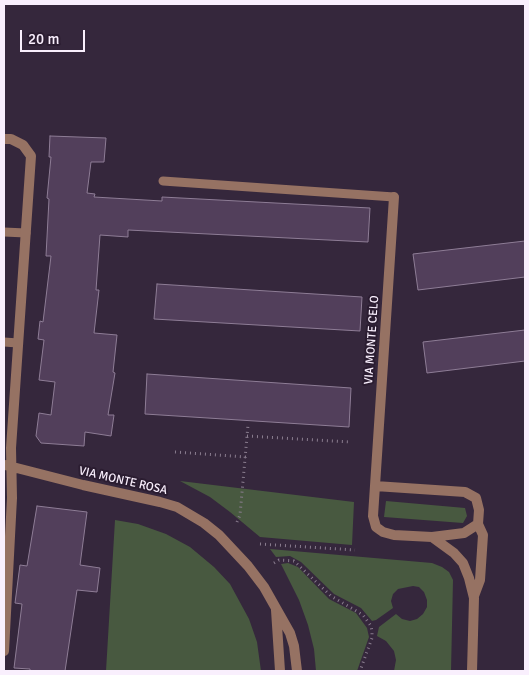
<!DOCTYPE html>
<html>
<head>
<meta charset="utf-8">
<style>
	body { margin:0 }
	#map { position:relative; width:529px; height:675px; overflow:hidden; background:#35273c; font-family:Signika,sans-serif }
	canvas { display:block }
	.frame { position:absolute; inset:0; border:5px solid #f9effd; pointer-events:none }
	.scale { position:absolute; left:20px; top:30px; width:65px; height:22px; box-sizing:border-box; border:2px solid #f9effd; border-top:0; padding-left:6px; font-size:15px; line-height:18px; white-space:nowrap; color:#f9effd; -webkit-text-stroke:4px #2b1d31; paint-order:stroke }
</style>
</head>
<body>
<div id="map">
<canvas width="529" height="675"></canvas>
<div class="frame"></div>
<div class="scale">20 m</div>
</div>
<script>
const ctx = document.querySelector('canvas').getContext('2d');
ctx.lineJoin = 'round';
function fillPath(path, color) { ctx.fillStyle = color; ctx.fill(path, 'evenodd'); }
const toPath = rows => new Path2D(rows.map(r => 'M' + r).join(''));
function stroke(path, color, width, dash) { ctx.strokeStyle = color; ctx.lineWidth = width; ctx.lineCap = dash ? 'butt' : 'round'; ctx.setLineDash(dash || []); ctx.stroke(path); }
function drawText(font, color, halo, rows, align = 'center') {
  ctx.font = font + ' Signika,sans-serif'; ctx.lineWidth = 4; ctx.setLineDash([]); ctx.textBaseline = 'middle'; ctx.strokeStyle = halo; ctx.fillStyle = color; for (const [text, x, y, turn = 0] of rows) {
    ctx.save(); ctx.translate(x, y); ctx.rotate((+turn || 0) * Math.PI / 180); ctx.textAlign = isNaN(turn) ? turn : align; if (halo) ctx.strokeText(text, 0, 0); ctx.fillText(text, 0, 0); ctx.restore();
  }
}
fillPath(toPath([
	[180,481,354,502,352,545,260,537,230,512,210,497],
	[386,501,465,508,467,516,463,523,384,517],
	[115,520,138,524,166,534,190,547,214,567,230,584,249,619,257,642,261,671,106,671],
	[270,549,432,563,442,567,449,572,453,580,451,671,394,671,396,660,394,651,386,641,377,636,379,627,396,614,402,619,410,621,417,619,423,614,427,607,427,600,424,592,419,587,413,586,398,589,393,594,391,601,393,608,376,620,372,621,361,608,334,594,301,562,290,556,276,557],
	[288,563,298,567,329,599,356,613,367,628,369,637,357,671,316,671,314,649,308,625,299,600,281,564]
]), '#485940');
const building = toPath([
	[50,136,106,138,104,162,91,162,87,193,95,194,94,197,162,201,162,197,370,208,368,242,128,230,128,237,100,235,96,290,99,290,94,333,117,335,113,372,115,373,108,415,114,415,111,436,85,432,84,446,41,443,36,436,39,413,51,415,55,382,39,380,44,340,38,339,40,321,43,322,51,256,46,256,49,199,47,198,51,157,49,157,50,136],
	[525,241,525,277,418,290,413,254,525,241],
	[157,284,362,297,360,331,154,319,157,284],
	[525,330,525,361,427,373,423,342,525,330],
	[147,374,351,388,349,427,145,414,147,374],
	[37,506,87,512,80,565,100,568,97,592,77,590,65,671,30,671,30,669,14,668,22,604,15,603,20,565,27,566,37,506]
]);
fillPath(building, '#523f5b');
stroke(building, '#8e7d96', 1);
stroke(toPath([
	[247,436,350,442],
	[175,452,246,457],
	[237,522,240,515,248,425],
	[260,544,355,550],
	[274,563,279,560,294,561,331,596,363,615,371,626,372,632,372,638,360,671]
]), '#8a7d8f', 3, [1, 4]);
stroke(toPath([
	[163,181,394,197],
	[4,232,26,233],
	[4,342,18,343]
]), '#967263', 9);
stroke(toPath([
	[4,139,11,139,23,145,31,156,11,448,12,498,4,651],
	[394,197,373,516,376,527,383,532,394,535,432,537,454,553,463,563,469,578,474,598,472,671],
	[5,465,83,485,160,502,177,507,204,523,219,535,248,566,264,587,290,633,294,646,297,671],
	[375,486,465,492,476,498,479,510,478,524,483,535,480,580,474,596],
	[432,537,464,533,478,524],
	[276,610,280,671]
]), '#967263', 10);
drawText('12px', '#f9effd', '#2b1d31', [
	["VIA MONTE CELO",372,340,-86],
	["VIA MONTE ROSA",123,481,13]
]);
</script>
</body>
</html>
